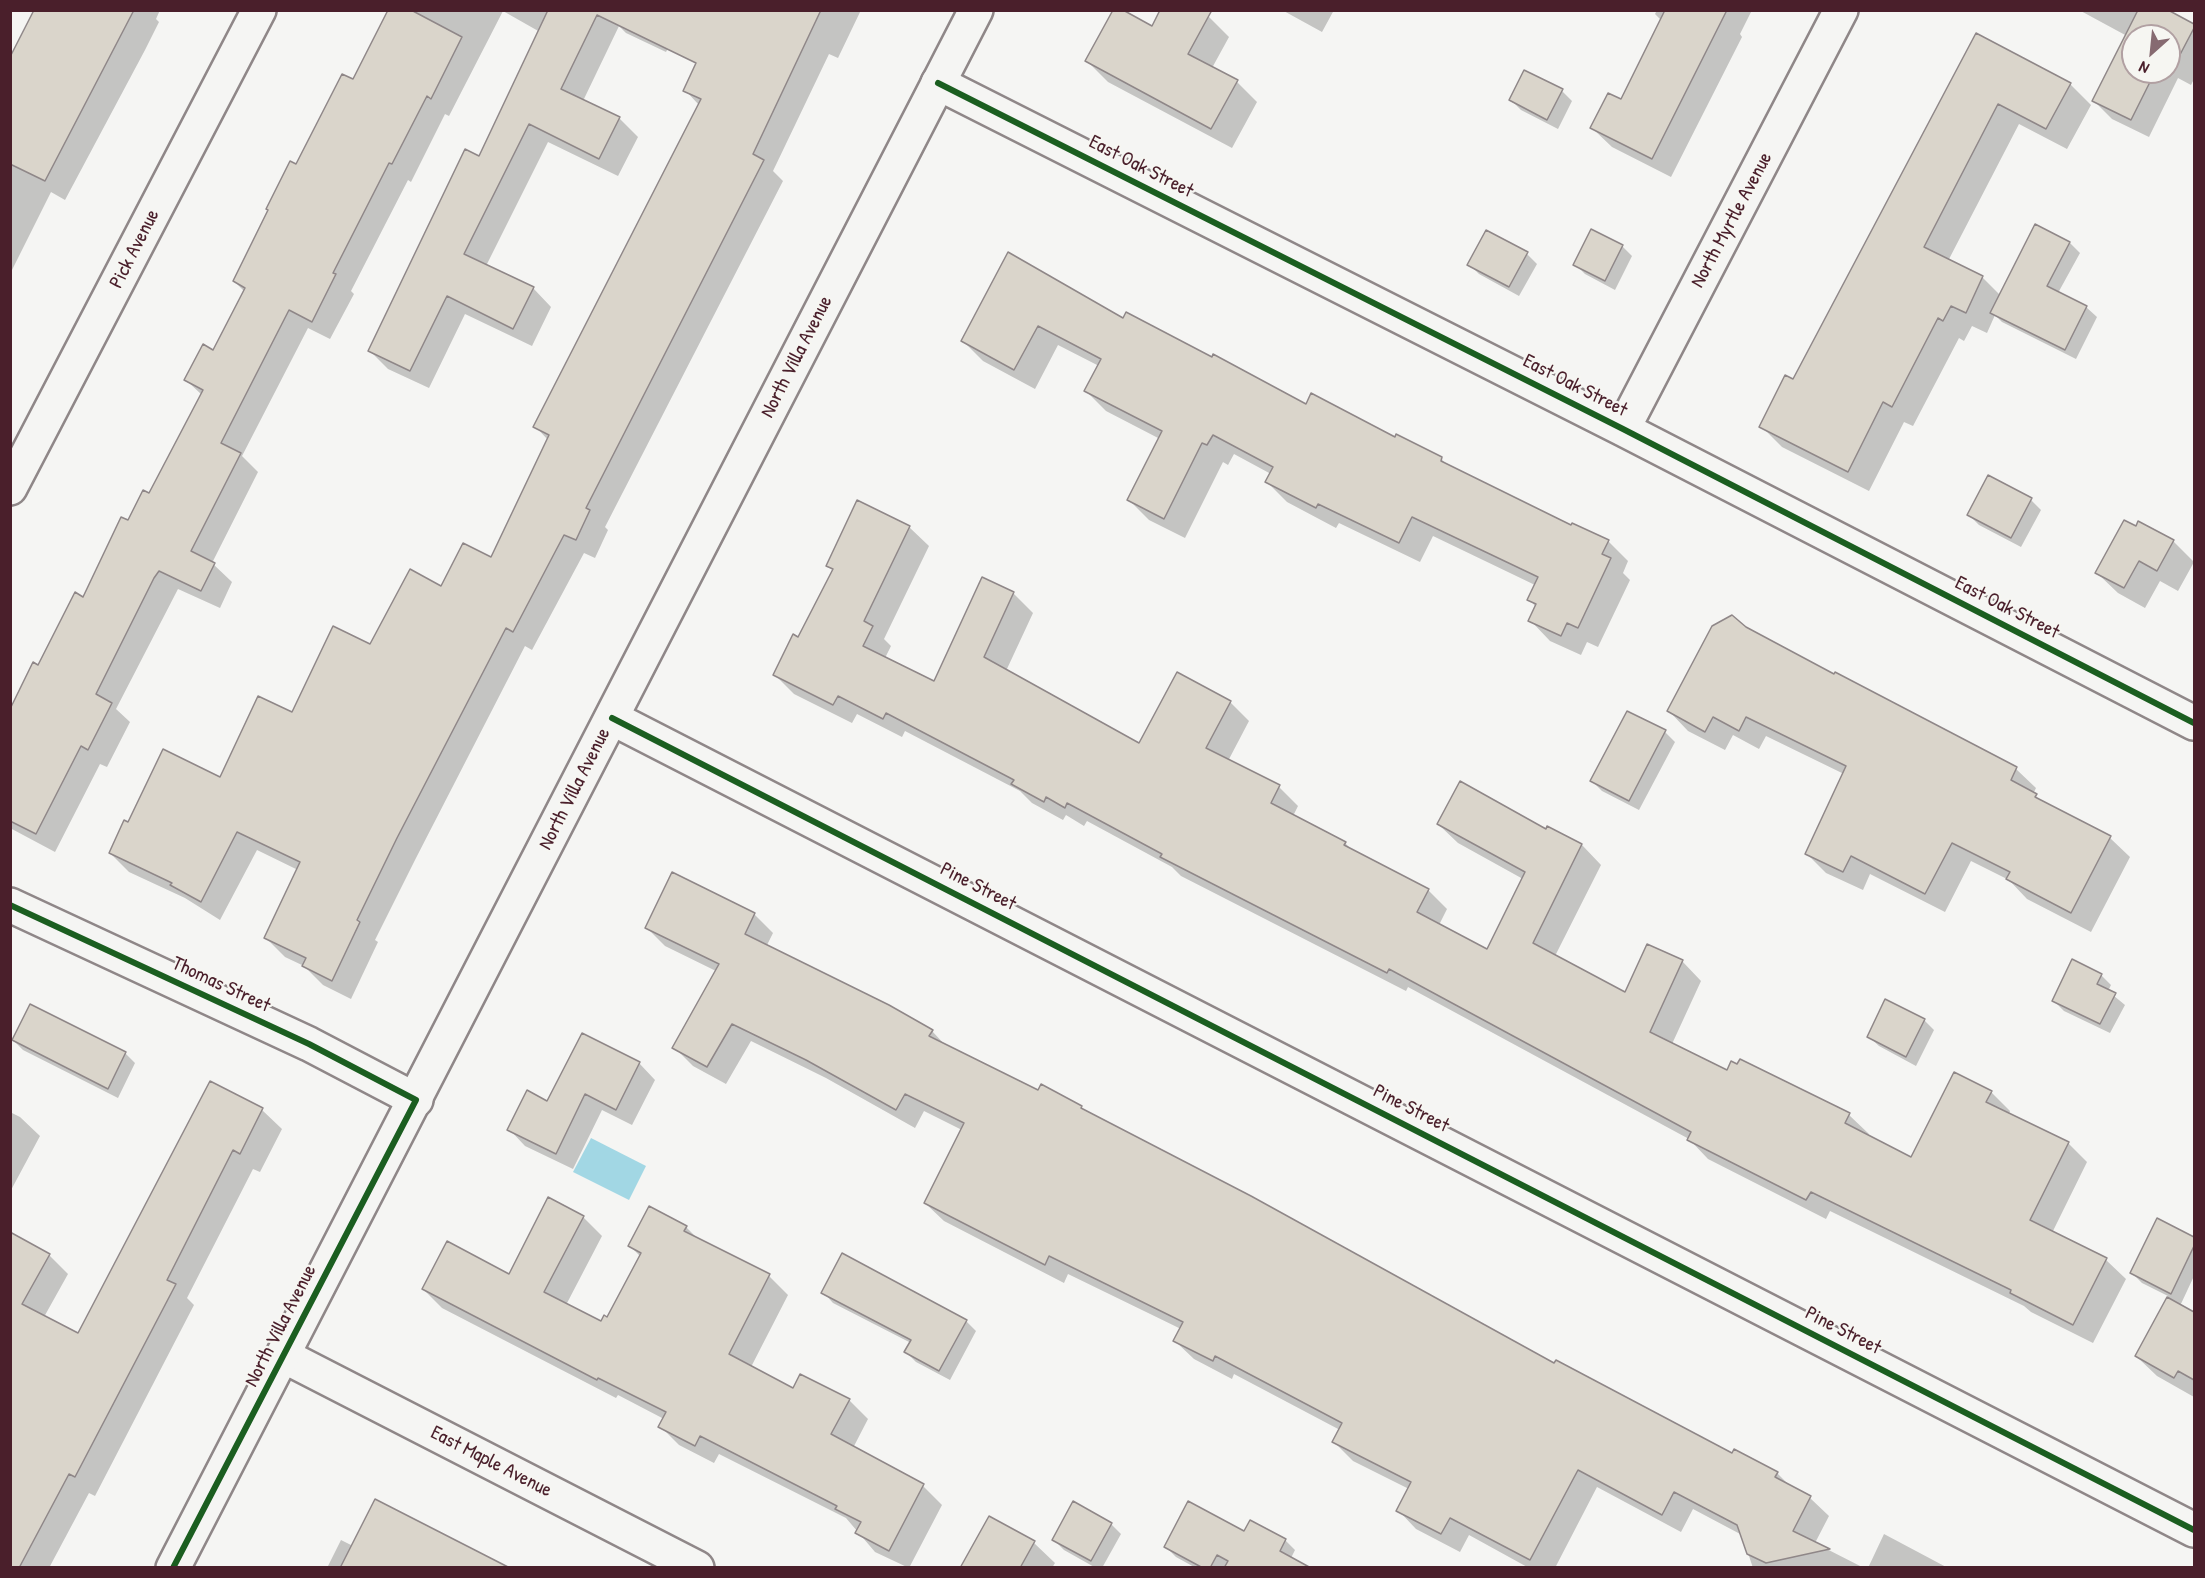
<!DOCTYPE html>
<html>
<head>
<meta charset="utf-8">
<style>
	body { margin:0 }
	#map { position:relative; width:2205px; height:1578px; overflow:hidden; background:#f5f5f3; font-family:"Patrick Hand",sans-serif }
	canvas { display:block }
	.frame { position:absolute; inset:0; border:12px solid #4a1f2b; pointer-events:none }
	.north { position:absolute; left:2121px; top:24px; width:60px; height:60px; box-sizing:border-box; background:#f6f6f2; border:2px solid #b1a0a2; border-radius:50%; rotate:207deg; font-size:16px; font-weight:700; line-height:24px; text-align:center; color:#4a1f2b }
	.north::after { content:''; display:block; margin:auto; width:21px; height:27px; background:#866a71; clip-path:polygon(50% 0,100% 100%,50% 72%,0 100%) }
</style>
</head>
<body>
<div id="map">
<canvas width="2205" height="1578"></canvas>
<div class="frame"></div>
<div class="north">N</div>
</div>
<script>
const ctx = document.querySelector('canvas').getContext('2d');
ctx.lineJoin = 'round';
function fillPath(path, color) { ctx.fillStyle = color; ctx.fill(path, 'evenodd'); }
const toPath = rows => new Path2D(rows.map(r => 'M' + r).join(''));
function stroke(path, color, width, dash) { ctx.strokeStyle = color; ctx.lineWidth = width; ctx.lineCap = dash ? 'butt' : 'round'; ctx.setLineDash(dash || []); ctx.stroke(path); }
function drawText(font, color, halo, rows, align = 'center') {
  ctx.font = font + ' "Patrick Hand",sans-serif'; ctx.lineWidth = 4.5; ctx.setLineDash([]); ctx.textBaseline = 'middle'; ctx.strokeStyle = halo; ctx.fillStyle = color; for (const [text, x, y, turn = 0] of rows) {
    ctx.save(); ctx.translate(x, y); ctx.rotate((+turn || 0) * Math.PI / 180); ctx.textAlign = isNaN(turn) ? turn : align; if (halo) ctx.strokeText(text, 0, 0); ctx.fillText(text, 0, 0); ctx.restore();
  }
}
fillPath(toPath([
	[591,1138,646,1166,629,1200,573,1172]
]), '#a2d7e4');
fillPath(toPath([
	[53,10,160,10,156,19,159,22,145,50,65,200,51,192,10,274,10,60],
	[391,10,607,10,686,13,666,52,626,33,619,26,583,101,619,118,638,137,618,176,548,142,486,266,533,288,551,307,532,346,465,314,429,388,388,369,370,351,480,158,540,32,503,11,449,116,445,114,411,182,408,180,351,291,354,294,330,339,308,328,242,456,258,472,212,563,232,582,220,608,178,589,116,709,130,722,107,767,100,764,55,852,10,828,10,710,34,664,39,667,129,522,149,495,202,395,186,380,214,352,245,292,234,281,297,166,354,81],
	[754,10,861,10,838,58,829,54,773,171,783,181,605,527,608,530,595,558,584,553,532,650,525,646,416,858,375,940,378,942,351,999,323,985,304,966,285,957,266,938,298,870,257,850,220,920,185,898,129,872,110,853,129,824,220,779,371,645,441,588,491,559,548,440,535,426,699,105,685,90],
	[1282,10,1334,10,1322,32],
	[1657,10,1752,10,1740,34,1742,37,1671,177,1612,147,1592,128,1621,101,1662,21,1655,14],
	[2079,10,2165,10,2194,26,2194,79,2191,85,2178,78,2149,137,2112,119,2094,101,2127,36],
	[2133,36,2169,36,2169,72,2133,72],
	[1208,16,1229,37,1212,68,1237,82,1257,102,1232,148,1108,82,1087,61,1153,28],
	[1976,35,2070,84,2091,105,2067,149,2019,124,1948,261,1982,277,2000,295,2070,243,2080,253,2058,293,2086,307,2097,317,2076,359,2002,322,1995,315,1987,333,1972,326,1964,341,1959,338,1913,426,1904,422,1869,491,1782,447,1761,426,1793,381],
	[1525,72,1562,91,1572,101,1558,129,1521,110,1511,100],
	[1622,246,1632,256,1615,290,1585,274,1575,264],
	[1008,254,1123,320,1306,406,1441,459,1450,467,1572,527,1608,541,1628,561,1623,573,1630,580,1598,647,1587,642,1581,655,1550,641,1530,620,1536,607,1529,599,1535,585,1433,536,1420,562,1339,523,1336,528,1287,502,1267,482,1271,474,1234,454,1228,465,1223,462,1185,538,1149,520,1129,500,1160,439,1106,411,1086,391,1099,366,1058,345,1035,389,983,361,963,341],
	[1527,254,1537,264,1519,296,1479,274,1469,264],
	[2031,500,2041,510,2021,547,1979,525,1969,515],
	[909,527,929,546,884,639,891,646,885,658,935,683,1013,593,1033,613,1006,671,1140,745,1230,702,1249,721,1228,761,1279,787,1298,806,1293,816,1345,843,1354,852,1428,890,1447,909,1439,925,1488,951,1523,879,1458,843,1438,824,1547,831,1548,828,1582,845,1601,865,1555,956,1626,995,1682,961,1701,981,1672,1044,1728,1072,1738,1066,1740,1061,1849,1115,1869,1134,1867,1136,1911,1159,1991,1092,2010,1111,2009,1114,2068,1143,2087,1162,2052,1233,2106,1260,2126,1279,2093,1343,2031,1312,2024,1306,1830,1211,1826,1219,1708,1159,1689,1139,1408,987,1406,991,1181,876,1172,867,1087,821,1084,826,1066,815,1063,820,1032,803,1020,791,905,731,902,737,857,714,852,723,794,694,775,675,799,639,833,571,828,565],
	[2173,541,2194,562,2178,591,2160,581,2145,608,2118,593,2097,573],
	[1746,628,2016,769,2036,788,2033,794,2045,804,2110,838,2130,857,2091,932,2027,899,2009,880,1971,861,1945,912,1870,874,1863,890,1826,873,1806,853,1844,774,1766,736,1759,749,1733,735,1725,750,1688,731,1669,711],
	[1665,732,1675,742,1639,810,1602,791,1592,781],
	[754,914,773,933,766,947,932,1031,946,1046,1038,1092,1081,1107,1088,1114,1555,1365,1733,1455,1777,1473,1792,1488,1810,1498,1829,1516,1815,1543,1864,1568,1753,1568,1742,1535,1693,1509,1681,1532,1597,1487,1555,1568,1529,1568,1469,1535,1460,1552,1416,1529,1398,1510,1409,1489,1353,1461,1334,1442,1340,1430,1234,1374,1232,1379,1194,1359,1175,1341,1181,1329,1068,1274,1064,1283,944,1221,925,1203,962,1130,924,1111,915,1128,826,1078,751,1041,726,1084,693,1066,674,1047,716,971,665,946,647,928],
	[2101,975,2111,985,2108,991,2125,1005,2110,1033,2064,1011,2054,1001],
	[1924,1020,1934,1030,1916,1066,1879,1046,1868,1036],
	[13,1040,125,1053,135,1063,118,1098,23,1050],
	[639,1063,655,1080,632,1125,602,1110,573,1169,525,1146,509,1129,548,1103],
	[210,1083,262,1110,282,1129,260,1172,253,1169,187,1298,194,1305,95,1496,89,1493,49,1568,10,1568,10,1234,49,1255,68,1274,44,1317,79,1335],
	[10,1112,20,1117,40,1136,10,1192],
	[583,1217,602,1236,566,1305,601,1323,608,1319,641,1257,630,1246,686,1227,699,1240,769,1276,788,1295,751,1367,794,1390,849,1400,868,1419,853,1448,923,1486,942,1505,909,1568,875,1552,846,1518,719,1454,714,1463,679,1445,660,1426,664,1419,618,1395,616,1398,442,1308,423,1289,510,1276],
	[2158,1220,2194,1238,2194,1276,2180,1306,2194,1314,2194,1397,2157,1376,2136,1356,2168,1296,2142,1283,2132,1273],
	[823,1292,966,1321,976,1331,950,1380,916,1362,906,1352,911,1343,833,1303],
	[1111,1524,1121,1534,1102,1568,1096,1568,1064,1550,1054,1540],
	[1244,1533,1285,1540,1295,1550,1286,1568,1196,1568,1176,1557,1166,1547],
	[1884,1534,1948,1568,1868,1568],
	[341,1540,353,1546,486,1568,327,1568],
	[1034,1543,1055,1563,1052,1568,961,1568]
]), '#0003');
const building = toPath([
	[34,10,134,10,45,181,10,164,10,57,34,10],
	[388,10,411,10,462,37,431,99,427,96,392,164,389,163,333,273,336,274,312,322,289,310,221,443,241,453,191,551,215,563,201,591,159,571,154,578,96,694,112,703,88,750,81,746,36,834,10,821,11,707,33,662,38,665,75,592,83,597,121,517,128,520,143,490,149,493,203,390,184,380,203,344,213,350,245,288,233,281,268,210,266,209,290,161,296,164,342,74,353,79,388,10],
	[548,10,821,10,753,154,764,160,586,508,590,510,576,540,564,535,513,632,506,628,397,838,357,920,360,922,332,981,302,966,306,958,264,938,300,862,237,832,201,902,170,885,172,883,109,853,124,820,128,822,163,749,220,777,258,696,292,712,333,626,370,644,410,569,441,586,463,543,491,557,549,435,533,427,701,99,683,91,696,63,597,15,561,89,620,117,599,159,529,124,464,254,534,287,513,329,447,296,410,371,368,351,465,149,479,156,548,10],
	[1113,10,1123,10,1152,26,1160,10,1212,10,1188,54,1238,80,1211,129,1085,61,1113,10],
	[1665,10,1727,10,1652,159,1590,128,1608,93,1621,99,1665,10],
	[2138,10,2168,10,2194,24,2194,28,2173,68,2169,66,2169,36,2133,36,2133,72,2155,72,2131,120,2092,101,2138,10],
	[1976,33,2071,83,2046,129,1998,104,1924,247,1983,276,1966,313,1951,306,1943,321,1938,318,1892,407,1883,402,1848,472,1759,427,1785,375,1793,379,1976,33],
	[1524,70,1563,89,1547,120,1509,100,1524,70],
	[2035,224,2070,242,2047,286,2087,306,2065,350,1990,313,2035,224],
	[1591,229,1623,245,1605,281,1573,265,1591,229],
	[1486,230,1528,252,1509,287,1467,265,1486,230],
	[1008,252,1123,318,1126,312,1212,357,1213,354,1306,404,1311,393,1395,437,1396,434,1442,457,1441,461,1571,525,1572,523,1609,540,1602,554,1611,558,1578,628,1567,623,1561,636,1528,621,1536,604,1527,600,1538,577,1412,517,1399,543,1318,504,1316,508,1265,482,1273,467,1213,435,1207,445,1202,443,1164,519,1127,500,1162,431,1084,391,1101,359,1038,326,1014,370,961,341,1008,252],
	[1988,475,2032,498,2011,538,1967,515,1988,475],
	[857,500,910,526,864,621,873,626,863,646,934,681,982,577,1014,592,984,657,1139,743,1177,672,1231,701,1206,748,1280,785,1271,803,1346,842,1344,845,1429,889,1417,912,1487,949,1525,872,1437,824,1460,781,1546,829,1547,826,1582,844,1533,943,1625,992,1647,944,1683,960,1650,1032,1727,1070,1731,1061,1737,1064,1740,1059,1850,1113,1845,1123,1911,1157,1954,1072,1992,1091,1986,1102,2069,1142,2030,1220,2107,1258,2073,1325,2010,1293,2011,1290,1811,1192,1806,1200,1687,1140,1691,1132,1389,969,1387,973,1160,857,1162,854,1067,803,1065,808,1046,797,1044,802,1011,784,1014,780,886,713,883,719,838,696,833,705,773,675,793,634,798,637,833,569,826,566,857,500],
	[2124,520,2136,526,2138,521,2174,540,2157,571,2139,561,2124,588,2095,573,2124,520],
	[1732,615,1746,627,1834,674,1835,672,2017,767,2011,780,2037,794,2035,797,2111,836,2071,913,2006,879,2010,872,1952,843,1925,894,1851,856,1843,872,1805,854,1846,766,1746,717,1739,731,1713,717,1705,732,1667,711,1712,626,1732,615],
	[1627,711,1666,730,1629,801,1590,781,1627,711],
	[672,872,755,913,745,934,889,1005,933,1030,929,1036,1038,1090,1041,1084,1082,1106,1081,1108,1251,1196,1554,1363,1556,1360,1732,1453,1734,1449,1778,1472,1775,1477,1811,1496,1793,1531,1830,1549,1766,1563,1747,1554,1737,1525,1674,1492,1662,1515,1578,1470,1530,1560,1450,1518,1441,1534,1396,1511,1411,1482,1332,1442,1342,1423,1215,1356,1213,1361,1173,1341,1183,1322,1049,1256,1045,1265,924,1203,964,1123,905,1094,896,1110,806,1060,732,1024,707,1067,672,1048,719,964,645,928,672,872],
	[2072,959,2102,974,2097,984,2116,993,2100,1024,2052,1001,2072,959],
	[1885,999,1925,1019,1906,1057,1867,1037,1885,999],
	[30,1004,126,1052,108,1089,12,1040,30,1004],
	[582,1033,640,1062,616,1110,585,1094,556,1154,507,1130,527,1090,547,1101,582,1033],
	[210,1081,263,1108,240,1154,233,1150,167,1280,176,1284,75,1477,69,1474,19,1568,10,1568,10,1232,50,1254,22,1304,78,1333,210,1081],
	[548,1197,584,1216,544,1292,601,1321,604,1315,607,1317,641,1253,628,1246,649,1206,687,1226,684,1231,770,1274,729,1354,793,1388,800,1374,850,1399,831,1434,924,1484,889,1551,855,1533,861,1522,835,1509,837,1506,700,1436,695,1446,658,1427,666,1412,598,1378,597,1380,422,1289,447,1241,509,1274,548,1197],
	[2157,1218,2194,1237,2194,1246,2171,1294,2130,1273,2157,1218],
	[842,1253,967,1320,939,1371,904,1352,911,1340,821,1293,842,1253],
	[2167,1297,2194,1312,2194,1380,2178,1371,2174,1378,2135,1356,2167,1297],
	[375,1499,510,1568,340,1568,375,1499],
	[1073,1501,1112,1523,1091,1561,1052,1540,1073,1501],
	[1188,1501,1244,1531,1250,1520,1286,1539,1280,1551,1311,1568,1224,1568,1228,1561,1217,1555,1210,1568,1203,1568,1164,1547,1188,1501],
	[989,1516,1035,1541,1020,1568,960,1568,989,1516]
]);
fillPath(building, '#dad5cb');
stroke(building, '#8f8788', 1.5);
const street = toPath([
	[938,83,1623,429,2194,723],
	[1623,429,1841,10],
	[10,488,259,10],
	[612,718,2194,1530],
	[10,905,309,1044,416,1100],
	[284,1356,697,1568]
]);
const secondary = toPath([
	[173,1568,976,10]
]);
stroke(street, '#8f8788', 38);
stroke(secondary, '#8f8788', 38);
stroke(street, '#f5f5f3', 33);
stroke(secondary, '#f5f5f3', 33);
stroke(toPath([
	[938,83,1623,429,2194,723],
	[612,718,2194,1530],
	[10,905,309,1044,416,1100,173,1568]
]), '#1b5e20', 6);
drawText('20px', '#4a1f2b', '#f6f6f2', [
	["East Oak Street",1141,167,27],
	["North Myrtle Avenue",1732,220,-62],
	["Pick Avenue",135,249,-63],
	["North Villa Avenue",797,357,-63],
	["East Oak Street",1575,386,27],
	["East Oak Street",2007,608,27],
	["North Villa Avenue",575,789,-63],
	["Pine Street",978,887,27],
	["Thomas Street",221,985,25],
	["Pine Street",1411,1109,27],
	["North Villa Avenue",281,1326,-63],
	["Pine Street",1843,1331,27],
	["East Maple Avenue",491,1462,27]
]);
</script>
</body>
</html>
